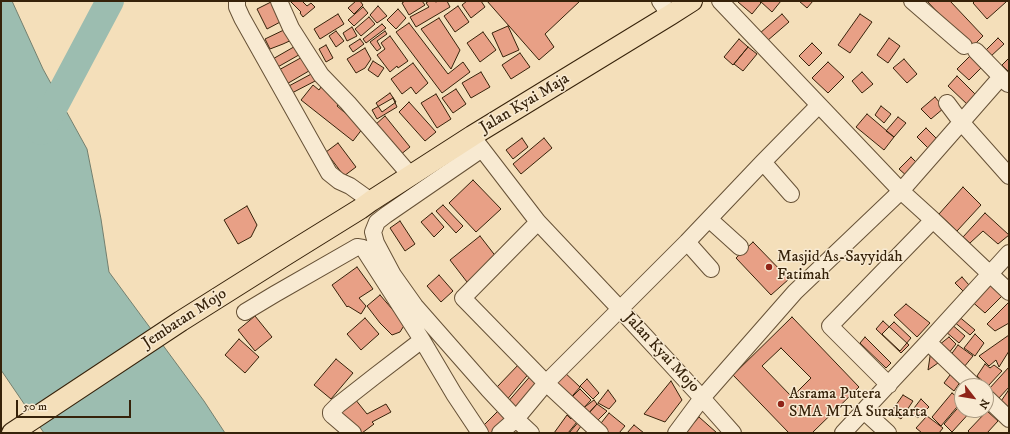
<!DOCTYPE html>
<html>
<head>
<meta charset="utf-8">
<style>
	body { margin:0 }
	#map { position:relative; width:1010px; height:434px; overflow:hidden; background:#f4dfba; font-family:"IM FELL DW Pica",serif }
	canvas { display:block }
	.frame { position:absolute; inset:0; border:2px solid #36220a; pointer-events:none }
	.north { position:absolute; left:954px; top:378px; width:40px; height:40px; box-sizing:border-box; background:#f8ead2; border:1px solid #aa9a82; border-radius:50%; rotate:121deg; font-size:11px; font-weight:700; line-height:16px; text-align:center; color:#36220a }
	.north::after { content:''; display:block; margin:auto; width:14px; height:18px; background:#8f2418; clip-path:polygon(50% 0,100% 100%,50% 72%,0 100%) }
	.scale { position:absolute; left:16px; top:400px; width:115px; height:18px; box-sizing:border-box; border:2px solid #36220a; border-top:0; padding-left:5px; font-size:12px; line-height:14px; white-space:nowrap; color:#36220a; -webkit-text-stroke:3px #f8ead2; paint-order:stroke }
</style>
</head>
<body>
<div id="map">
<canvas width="1010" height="434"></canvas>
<div class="frame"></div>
<div class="north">N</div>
<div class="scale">50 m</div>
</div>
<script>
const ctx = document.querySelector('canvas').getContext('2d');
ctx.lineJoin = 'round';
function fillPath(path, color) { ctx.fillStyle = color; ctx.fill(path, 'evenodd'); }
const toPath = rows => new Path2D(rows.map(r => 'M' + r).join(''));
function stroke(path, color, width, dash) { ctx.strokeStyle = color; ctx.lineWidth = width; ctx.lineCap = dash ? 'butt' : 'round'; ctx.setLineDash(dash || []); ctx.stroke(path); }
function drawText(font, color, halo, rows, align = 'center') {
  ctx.font = font + ' "IM FELL DW Pica",serif'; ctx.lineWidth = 3; ctx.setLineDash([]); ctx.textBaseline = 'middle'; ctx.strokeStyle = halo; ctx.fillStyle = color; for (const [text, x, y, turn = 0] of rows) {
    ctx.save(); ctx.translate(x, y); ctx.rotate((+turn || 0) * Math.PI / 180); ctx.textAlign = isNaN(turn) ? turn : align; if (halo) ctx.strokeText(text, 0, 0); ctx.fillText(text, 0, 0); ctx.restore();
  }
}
const water = toPath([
	[1,1,12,1,43,69,87,149,101,219,109,272,204,401,225,433,44,433,1,370,1,1]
]);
fillPath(water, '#9cbdb0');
stroke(water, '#737f6e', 1);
stroke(toPath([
	[41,131,110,1]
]), '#9cbdb0', 28);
const building = toPath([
	[273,1,284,20,267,29,257,9,273,1],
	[292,1,302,1,307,6,311,3,315,7,303,17,300,13,301,12,291,2,292,1],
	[356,1,360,1,363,5,354,14,348,8,356,1],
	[405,1,422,1,425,5,409,15,402,3,405,1],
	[429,1,434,1,436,2,438,1,447,1,450,7,416,27,410,17,429,7,426,3,429,1],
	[467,1,481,1,485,7,471,18,462,5,467,1],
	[487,1,580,1,545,34,554,47,539,60,487,1],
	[739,1,759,1,761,3,752,14,738,2,739,1],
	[760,1,781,1,772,12,760,1],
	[799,1,813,1,807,8,799,1],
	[927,1,950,1,983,36,971,48,927,1],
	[975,1,1006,1,1006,2,987,19,973,3,975,1],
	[378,6,387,16,377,23,370,15,378,6],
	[458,6,469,22,455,32,444,16,458,6],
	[363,7,368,13,354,26,348,20,363,7],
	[398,9,406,18,396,29,387,20,398,9],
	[338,14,344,24,320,39,314,29,338,14],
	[782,14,789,22,767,41,760,33,782,14],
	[860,14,872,22,850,53,838,45,860,14],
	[369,17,375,24,361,36,355,29,369,17],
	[439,18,460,50,451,69,421,29,439,18],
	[409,23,448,74,463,62,470,72,442,93,396,32,409,23],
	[382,24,386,28,366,43,363,39,382,24],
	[508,26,519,50,503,57,492,33,508,26],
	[352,27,357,36,347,41,343,33,352,27],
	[288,28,296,38,283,44,270,49,265,39,288,28],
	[336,31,344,41,336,47,329,36,336,31],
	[385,31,387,34,377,41,381,48,377,51,370,42,385,31],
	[483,32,496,50,480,62,467,43,483,32],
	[390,36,408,61,398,68,397,66,390,72,377,55,385,49,381,43,390,36],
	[889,38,900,46,888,63,877,55,889,38],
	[998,38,1004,44,990,57,985,51,998,38],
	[360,39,364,44,353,52,349,46,360,39],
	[739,39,748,47,733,65,724,57,739,39],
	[812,43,822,53,809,66,799,56,812,43],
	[299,44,304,52,276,68,271,60,299,44],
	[326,45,333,58,326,62,319,49,326,45],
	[748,47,757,54,743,71,734,64,748,47],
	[365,48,371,59,365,68,356,73,347,59,365,48],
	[520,53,530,67,511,79,502,65,520,53],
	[306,55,314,68,285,85,277,71,306,55],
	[971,55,982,67,969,80,957,69,971,55],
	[1009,58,1009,72,1002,65,1009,58],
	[904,59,917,74,907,83,893,68,904,59],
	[373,61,384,68,378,77,368,70,373,61],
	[828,62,844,77,828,93,812,78,828,62],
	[413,63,428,83,416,94,411,87,402,94,391,79,413,63],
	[315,72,319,79,290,94,287,87,315,72],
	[481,72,490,87,471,98,462,83,481,72],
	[862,72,873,84,862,93,852,81,862,72],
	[957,76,978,97,969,106,948,86,957,76],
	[325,81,342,100,337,106,363,128,353,141,301,100,313,85,319,90,325,81],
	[456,89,466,104,453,113,442,98,456,89],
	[390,93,396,102,382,112,376,103,390,93],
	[436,94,451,119,437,128,421,103,436,94],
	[935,97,944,108,931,119,921,109,935,97],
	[393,98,397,107,377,119,372,110,393,98],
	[409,102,436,132,425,141,399,112,409,102],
	[881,106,891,114,884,123,875,115,881,106],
	[867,114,894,137,884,150,856,127,867,114],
	[385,116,410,147,400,155,375,125,385,116],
	[898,117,906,123,894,137,886,131,898,117],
	[926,128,940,142,931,151,917,137,926,128],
	[522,138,528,147,513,159,506,150,522,138],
	[544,138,552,148,521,174,513,164,544,138],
	[338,143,356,167,344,176,326,152,338,143],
	[911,157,919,165,908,177,899,169,911,157],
	[473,180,501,209,476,232,449,203,473,180],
	[963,187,981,205,957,231,939,214,963,187],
	[443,205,463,226,456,233,436,211,443,205],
	[247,206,257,225,251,237,238,244,224,220,247,206],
	[432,213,444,227,434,237,421,222,432,213],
	[985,213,1009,235,998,244,983,231,970,243,963,237,985,213],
	[400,221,415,244,405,251,390,228,400,221],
	[480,236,497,258,467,282,450,260,480,236],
	[753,242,789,279,771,295,736,258,753,242],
	[357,267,373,289,359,298,366,306,361,314,348,306,347,307,332,285,357,267],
	[439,275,453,291,441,302,427,286,439,275],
	[962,277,969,285,963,291,955,283,962,277],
	[990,283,1002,296,985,313,969,299,990,283],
	[380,295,405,324,400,332,392,335,380,323,367,306,380,295],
	[1009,302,1009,323,995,331,987,324,1009,302],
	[906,304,930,323,917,337,894,315,906,304],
	[957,315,975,330,970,335,953,321,957,315],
	[255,316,272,337,255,351,238,330,255,316],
	[792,317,859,387,812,433,789,433,733,375,792,317],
	[781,348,811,378,792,397,762,366,781,348],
	[365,318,379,334,361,350,347,334,365,318],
	[883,321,909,345,901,353,876,329,883,321],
	[894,322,911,338,900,351,882,334,894,322],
	[950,323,965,336,959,343,945,331,950,323],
	[975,334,984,343,975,356,964,348,975,334],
	[1009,335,1009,351,999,367,996,360,989,366,979,356,1009,335],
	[865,337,891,363,886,368,860,343,865,337],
	[949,337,956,344,948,354,939,345,949,337],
	[239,339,259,357,245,373,225,355,239,339],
	[958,345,973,356,964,367,950,356,958,345],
	[931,350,934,351,938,363,928,370,931,350],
	[336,359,353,373,331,399,314,385,336,359],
	[521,362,531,371,505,402,497,387,521,362],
	[985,364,990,368,994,365,1002,371,988,386,977,376,985,364],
	[1009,367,1009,387,999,398,989,389,1009,367],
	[561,369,580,387,568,401,549,383,561,369],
	[953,371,963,378,954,391,944,383,953,371],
	[533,373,540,379,517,411,506,404,533,373],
	[587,379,599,393,593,399,580,386,587,379],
	[671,381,682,400,665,422,644,414,671,381],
	[580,389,591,400,580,412,568,401,580,389],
	[608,390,616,401,609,409,598,403,608,390],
	[1008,391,1009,391,1009,410,999,404,1008,391],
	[952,393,962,401,941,426,932,417,952,393],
	[903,395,913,401,901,419,891,412,903,395],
	[355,399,367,414,386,404,391,412,372,422,374,424,362,433,357,433,340,411,355,399],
	[921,399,929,407,918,418,911,412,921,399],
	[594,400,597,404,587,415,582,409,594,400],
	[962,403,962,410,972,410,952,432,944,424,962,403],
	[597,404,607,411,598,420,587,415,597,404],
	[502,407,508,413,494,433,485,433,479,430,502,407],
	[987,411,998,421,987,433,970,433,968,431,987,411],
	[576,413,581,417,568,433,554,433,567,415,571,419,576,413],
	[609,413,625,426,619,433,606,433,598,427,609,413],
	[927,416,943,428,939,433,922,433,916,428,927,416],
	[699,417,717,433,685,433,699,417],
	[581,419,584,422,576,433,569,433,581,419],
	[634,425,644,433,627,433,634,425]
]);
fillPath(building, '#e8a086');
stroke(building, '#36220a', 1);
const minor = toPath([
	[237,1,237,7,242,18,329,173,339,181,350,186,371,201],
	[279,1,291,28,321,75,348,103,411,176],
	[660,1,670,15],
	[720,1,901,191,933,220,1009,292],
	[912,1,964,46],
	[976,51,1008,84],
	[947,103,962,123,1009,176],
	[475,140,538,222,620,309,702,398,733,433],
	[482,149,386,215,377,222,373,232,376,243,393,275,415,306,488,389,516,419,531,433],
	[763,162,791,194],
	[709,219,740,247],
	[538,222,463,298,546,383,600,433],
	[687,242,711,269],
	[245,312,275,294,357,247,363,248,422,340,454,394,480,433],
	[928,342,974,386],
	[889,385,830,326,933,220],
	[986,397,1009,419],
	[864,411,888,433],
	[353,433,333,416,331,414,331,412,338,405,375,376,422,340],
	[500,433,516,419,546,383,687,242,763,162,819,105],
	[676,433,702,398,795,292,901,191,1001,77],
	[843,433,928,342,1009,253]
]);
const major = toPath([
	[12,433,181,321,281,258,360,209,371,201,472,136,670,15,692,1]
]);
stroke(minor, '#665136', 18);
stroke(major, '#36220a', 22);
stroke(minor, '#f8ead2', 16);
stroke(major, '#f4dfba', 20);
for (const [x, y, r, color] of [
	[769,267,4,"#8f2418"],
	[781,404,4,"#8f2418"]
]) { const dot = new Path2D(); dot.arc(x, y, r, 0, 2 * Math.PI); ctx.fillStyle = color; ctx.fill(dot); stroke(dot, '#f8ead2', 1.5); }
drawText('16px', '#36220a', '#f8ead2', [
	["Jalan Kyai Maja",525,104,-31],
	["Jembatan Mojo",185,319,-33],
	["Jalan Kyai Mojo",661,353,47]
]);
drawText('16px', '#36220a', '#f8ead2', [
	["Masjid As-Sayyidah",777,258],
	["Fatimah",777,276],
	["Asrama Putera",789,395],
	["SMA MTA Surakarta",789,413]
], 'left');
</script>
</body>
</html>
